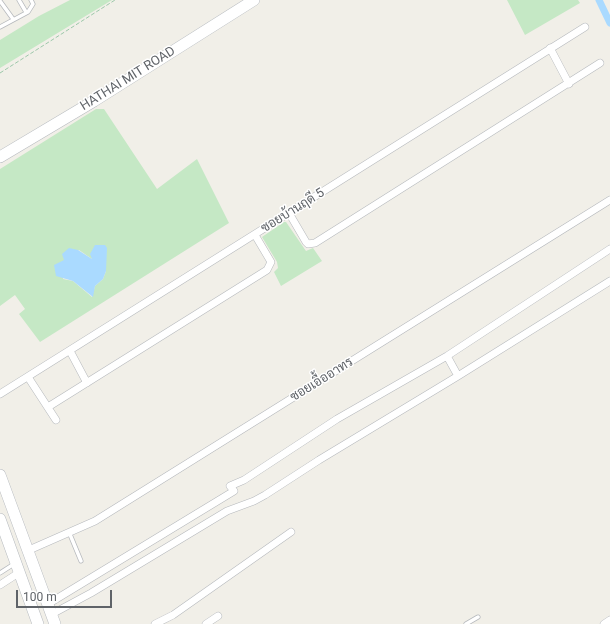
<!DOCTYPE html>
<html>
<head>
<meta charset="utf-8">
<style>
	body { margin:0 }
	#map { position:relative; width:610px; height:624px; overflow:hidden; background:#f1efe8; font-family:Roboto,sans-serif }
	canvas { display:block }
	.scale { position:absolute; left:16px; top:590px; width:96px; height:18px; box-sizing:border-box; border:2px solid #5f6368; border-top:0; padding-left:5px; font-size:12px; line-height:14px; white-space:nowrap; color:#5f6368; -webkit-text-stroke:3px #fff; paint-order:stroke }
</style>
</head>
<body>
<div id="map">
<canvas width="610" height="624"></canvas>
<div class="scale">100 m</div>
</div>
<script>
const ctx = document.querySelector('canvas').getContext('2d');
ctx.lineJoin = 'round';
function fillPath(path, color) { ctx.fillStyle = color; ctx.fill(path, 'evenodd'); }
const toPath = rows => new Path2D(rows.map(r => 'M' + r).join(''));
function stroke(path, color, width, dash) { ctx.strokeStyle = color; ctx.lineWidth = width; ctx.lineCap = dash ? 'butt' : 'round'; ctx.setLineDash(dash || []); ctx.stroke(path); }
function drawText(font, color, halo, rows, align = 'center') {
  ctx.font = font + ' Roboto,Sarabun,sans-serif'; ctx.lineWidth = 3; ctx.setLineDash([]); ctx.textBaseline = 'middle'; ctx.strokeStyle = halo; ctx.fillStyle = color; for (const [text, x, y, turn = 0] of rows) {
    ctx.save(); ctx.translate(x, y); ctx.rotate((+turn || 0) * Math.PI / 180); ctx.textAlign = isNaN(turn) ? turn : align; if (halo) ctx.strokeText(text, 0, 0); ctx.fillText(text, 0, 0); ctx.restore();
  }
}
fillPath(toPath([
	[70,0,112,0,0,68,0,40,39,16],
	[507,0,578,0,580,3,525,35],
	[96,109,104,109,157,189,197,159,229,223,40,342,19,314,25,309,15,295,0,306,0,169],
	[79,250,92,259,106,260,106,271,103,279,95,286,92,297,73,281,63,279,64,260],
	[284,222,286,222,306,251,313,248,322,261,281,286,274,272,278,268,277,262,262,237]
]), '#c5e8c5');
fillPath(toPath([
	[95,245,105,245,107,248,106,271,103,279,95,286,93,297,73,281,56,276,54,265,64,260,62,254,69,248,78,250,92,259,90,254]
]), '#aadaff');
stroke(toPath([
	[599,0,610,23]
]), '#aadaff', 7);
const lane = toPath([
	[19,0,26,12],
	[0,1,13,19],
	[0,27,28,12,33,4,31,0],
	[69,532,81,561],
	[0,573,14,564],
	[466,624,478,617]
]);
const street = toPath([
	[550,48,569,84],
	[289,213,306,242,308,244,315,243,600,63],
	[70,351,87,383],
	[447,356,458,376],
	[28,377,56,420],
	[0,394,585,27],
	[48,407,267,270,271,262,255,235],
	[29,550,95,521,610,200],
	[0,585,20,572],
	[48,604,234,491,230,486,244,480,337,419,447,356,610,249],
	[52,614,91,593,227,511,254,501,265,495,319,460,458,376,610,281],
	[155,624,173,615,291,532],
	[206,624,218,616],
	[604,624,610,620]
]);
const secondary = toPath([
	[0,157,94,101,254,0],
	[0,475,55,624],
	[0,519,38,624]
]);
stroke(lane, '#b5b8bc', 5);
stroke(street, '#b5b8bc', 8);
stroke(secondary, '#b6babf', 12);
stroke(toPath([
	[0,73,115,0]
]), '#9cc7a9', 1, [4, 2]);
stroke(lane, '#fff', 3.5);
stroke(street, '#fff', 7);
stroke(secondary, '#fff', 11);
drawText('13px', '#5f6368', '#fff', [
	["HATHAI MIT ROAD",128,79,-32],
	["ซอยบ้านฤดี 5",293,211,-32],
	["ซอยเอื้ออาทร",322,380,-32]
]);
</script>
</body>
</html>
